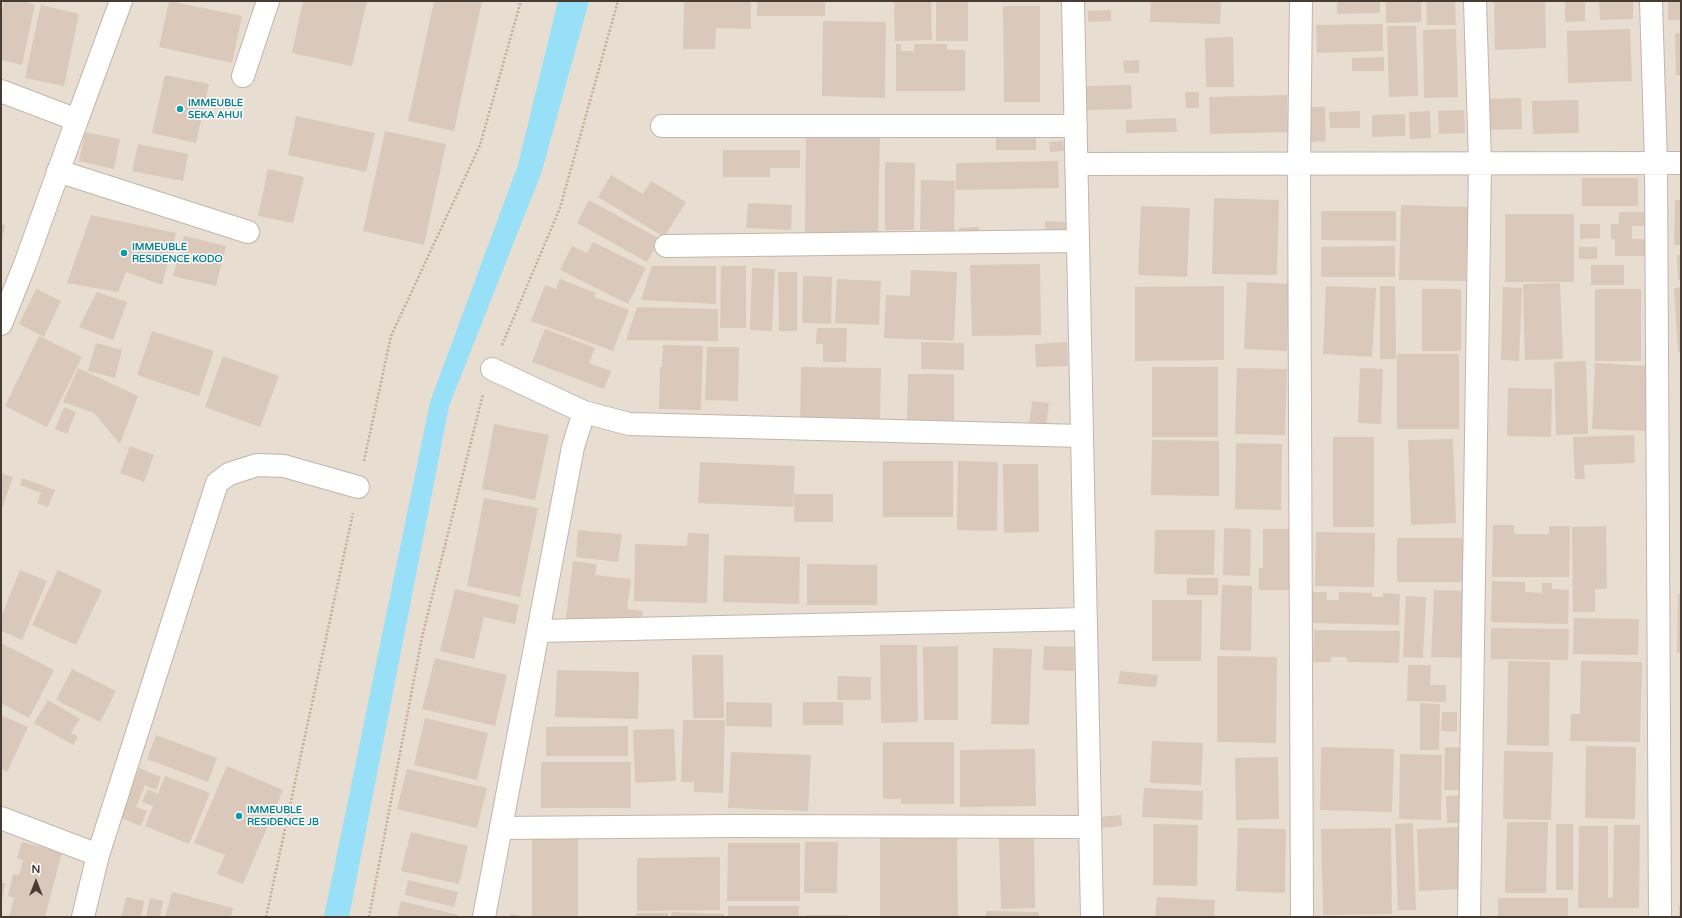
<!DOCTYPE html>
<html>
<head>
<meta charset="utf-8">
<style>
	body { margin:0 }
	#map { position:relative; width:1682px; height:918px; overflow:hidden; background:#f4ece3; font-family:"Varela Round",sans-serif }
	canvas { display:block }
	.frame { position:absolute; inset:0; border:2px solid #463c33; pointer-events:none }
	.north { position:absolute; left:16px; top:862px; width:40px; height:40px; -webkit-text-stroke:3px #fff; paint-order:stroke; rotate:0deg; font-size:11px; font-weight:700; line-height:16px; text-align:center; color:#463c33 }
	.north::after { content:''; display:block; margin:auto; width:14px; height:18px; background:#463c33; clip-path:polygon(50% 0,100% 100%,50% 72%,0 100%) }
</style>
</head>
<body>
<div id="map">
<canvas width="1682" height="918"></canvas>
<div class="frame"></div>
<div class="north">N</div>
</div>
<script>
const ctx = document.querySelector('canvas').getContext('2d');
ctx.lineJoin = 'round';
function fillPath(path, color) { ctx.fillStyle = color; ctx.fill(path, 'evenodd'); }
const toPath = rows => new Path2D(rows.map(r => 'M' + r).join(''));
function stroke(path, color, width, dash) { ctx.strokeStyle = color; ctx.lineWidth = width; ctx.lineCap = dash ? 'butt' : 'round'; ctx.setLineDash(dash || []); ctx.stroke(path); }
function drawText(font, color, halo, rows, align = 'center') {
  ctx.font = font + ' "Varela Round",sans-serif'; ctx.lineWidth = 3; ctx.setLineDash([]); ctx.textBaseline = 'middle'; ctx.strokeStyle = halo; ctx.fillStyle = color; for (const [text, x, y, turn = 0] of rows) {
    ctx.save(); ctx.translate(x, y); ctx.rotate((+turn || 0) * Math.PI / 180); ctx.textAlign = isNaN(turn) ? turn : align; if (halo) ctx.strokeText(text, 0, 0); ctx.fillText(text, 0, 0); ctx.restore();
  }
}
fillPath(toPath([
	[1,1,1681,1,1681,917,1,917]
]), '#e8ddd1');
fillPath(toPath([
	[558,1,589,1,542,171,449,406,349,917,324,917,430,402,518,165]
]), '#98dff8');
fillPath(toPath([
	[4,1,20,1,35,4,22,65,1,60,1,15],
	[169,1,242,16,232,63,159,47],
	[303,1,367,1,352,66,292,53],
	[434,1,482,1,454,131,408,121],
	[684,1,751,1,751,29,716,28,715,49,683,49],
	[757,1,825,1,825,16,757,16],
	[894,1,931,1,932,40,895,41],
	[936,1,968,1,968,41,936,41],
	[1151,1,1221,1,1220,24,1150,22],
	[1337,1,1380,1,1380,13,1337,14],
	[1386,1,1421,1,1421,22,1386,23],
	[1426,1,1455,1,1456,25,1427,25],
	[1494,1,1545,1,1546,48,1495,50],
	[1565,1,1585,1,1585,21,1565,22],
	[1599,1,1633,1,1633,19,1600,20],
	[1668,1,1681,1,1681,20,1668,20],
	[41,5,79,14,64,86,25,78],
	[1003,6,1040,6,1040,102,1004,102],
	[1111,10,1111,21,1088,22,1088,11],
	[823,21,886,22,885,98,822,96],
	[1383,24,1383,51,1317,53,1316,25],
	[1387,26,1416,26,1418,96,1389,97],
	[1456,29,1458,97,1424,98,1423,30],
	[1630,29,1632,81,1568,83,1567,31],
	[1675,33,1681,33,1681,75,1676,75],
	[1233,37,1234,87,1206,87,1205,38],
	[896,44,901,44,901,51,914,51,914,44,947,44,947,50,965,50,965,91,896,91],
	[1384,57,1384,71,1352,71,1352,58],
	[1139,60,1139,73,1124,73,1123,61],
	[165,75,209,84,196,143,152,133],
	[1131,85,1132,109,1087,110,1087,86],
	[1185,92,1199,92,1199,108,1186,108],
	[1287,95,1288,132,1210,134,1209,97],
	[1521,98,1522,129,1487,130,1486,99],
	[1578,100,1579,133,1533,134,1532,101],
	[1310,107,1325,107,1326,141,1311,142],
	[1464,110,1465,133,1439,134,1438,111],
	[1360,111,1360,128,1330,128,1329,112],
	[1430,111,1431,138,1410,139,1409,112],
	[1405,114,1405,136,1372,137,1372,115],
	[296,116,375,133,366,172,288,155],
	[1176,118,1177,132,1126,133,1126,120],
	[385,131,446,144,424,245,363,231],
	[85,132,120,139,114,169,79,161],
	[806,136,880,137,878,234,805,233],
	[996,137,1036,137,1036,150,996,150],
	[1063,141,1064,151,1050,152,1049,142],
	[138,144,188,154,183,181,132,171],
	[723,150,800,150,800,168,770,168,770,177,723,177],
	[1058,161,1059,188,956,190,956,163],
	[885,162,915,163,914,230,885,230],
	[268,169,304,177,293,223,258,216],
	[611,175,643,194,651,181,686,202,664,237,598,197],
	[1582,178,1638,178,1638,206,1582,206],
	[921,180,955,181,954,231,920,230],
	[1214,198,1279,200,1277,275,1212,274],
	[589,200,660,239,647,262,577,223],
	[1675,200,1681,200,1681,245,1674,245],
	[748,203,792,205,791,230,746,228],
	[1401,205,1468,207,1466,281,1399,280],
	[1141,206,1190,208,1187,277,1138,275],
	[1321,211,1396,211,1396,241,1321,240],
	[1619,212,1652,212,1652,226,1632,226,1632,239,1652,239,1652,256,1615,256,1615,239,1611,239,1611,224,1619,224],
	[1505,214,1574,214,1574,282,1505,282],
	[91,215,176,233,162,285,126,272,118,292,67,283],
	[1045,221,1066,222,1066,237,1045,236],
	[1,224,5,225,2,241,1,241],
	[1580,224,1600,224,1600,238,1580,239],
	[979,227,979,239,959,239,959,228],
	[184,236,226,246,216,286,173,276],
	[593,242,646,268,628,304,560,270,572,246,587,253],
	[1395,246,1395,277,1321,277,1321,247],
	[1579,247,1597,247,1597,259,1579,259],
	[1677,255,1681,255,1681,280,1678,280],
	[1040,264,1041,335,972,336,970,265],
	[1591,265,1624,265,1624,285,1591,285],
	[652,266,716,266,716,304,641,300],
	[721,266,746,266,746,328,720,328],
	[752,268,775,269,772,331,750,330],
	[911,270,957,272,954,341,884,338,886,295,910,296],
	[778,272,797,272,797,331,779,331],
	[803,276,832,277,831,324,802,323],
	[560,279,596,293,594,297,629,310,613,351,531,321,545,285,556,289],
	[837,279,881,281,879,325,835,323],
	[1247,282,1290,284,1287,351,1244,349],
	[1560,283,1563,359,1525,360,1523,284],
	[1224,286,1224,360,1135,361,1135,287],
	[1326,286,1376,288,1372,357,1323,354],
	[1380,286,1395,286,1396,359,1380,359],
	[1503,287,1522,288,1519,361,1501,360],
	[1681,287,1681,352,1678,352,1674,288],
	[36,289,61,301,44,337,19,324],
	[1422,289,1461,289,1461,351,1422,351],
	[1595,289,1641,289,1641,361,1595,361],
	[97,292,127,302,113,340,79,327],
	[637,307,718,309,718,341,626,340],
	[817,328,847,328,846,362,823,362,823,344,816,344],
	[545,329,595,348,589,363,611,371,604,389,532,362],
	[152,331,214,351,199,396,137,375],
	[39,336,82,357,47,427,5,406],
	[921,342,964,343,964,370,921,369],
	[1067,342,1068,366,1036,367,1035,344],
	[96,343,122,350,115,378,88,371],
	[663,345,703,346,701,410,659,409,660,367,662,367],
	[707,347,739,347,738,401,705,400],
	[1397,354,1459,354,1459,429,1397,429],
	[223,356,279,376,260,427,205,407],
	[1586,361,1588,434,1556,435,1554,362],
	[1595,363,1649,366,1646,431,1592,429],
	[801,367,881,368,880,420,800,419],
	[1152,367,1218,367,1218,437,1152,437],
	[78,368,138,396,120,444,94,413,63,402],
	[1237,368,1287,369,1285,435,1235,434],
	[1360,368,1383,369,1381,424,1358,423],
	[908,374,954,374,954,421,907,420],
	[1508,388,1552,389,1551,437,1507,436],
	[1032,401,1049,403,1046,429,1029,427],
	[64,407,76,412,67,434,55,429],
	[494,424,549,435,535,500,482,489],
	[1634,435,1635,463,1584,465,1585,479,1575,479,1573,437],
	[1333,437,1374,437,1374,527,1333,527],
	[1453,439,1456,523,1411,525,1408,440],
	[1152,440,1219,441,1219,496,1151,495],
	[1236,443,1282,444,1281,510,1235,509],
	[130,446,154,455,144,482,120,473],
	[883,461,953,461,953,517,883,517],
	[958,461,998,462,997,531,957,530],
	[700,462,795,466,793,507,698,503],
	[1003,464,1038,464,1039,532,1004,533],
	[1,473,13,477,1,511],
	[22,478,55,490,48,507,37,503,41,493,20,485],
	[794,494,833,494,833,522,794,522],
	[484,498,538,508,520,597,467,586],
	[1493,525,1514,525,1514,534,1549,534,1549,526,1570,526,1569,577,1492,577],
	[1606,526,1607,589,1595,589,1595,612,1573,612,1572,527],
	[1224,528,1251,529,1250,576,1223,575],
	[1263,529,1297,529,1298,590,1259,590,1259,568,1263,568],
	[578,530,622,534,618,562,576,557],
	[1155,530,1215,530,1214,575,1154,574],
	[1316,532,1375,533,1374,587,1315,586],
	[688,533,709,534,707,603,634,601,635,544,687,546],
	[1397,538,1469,538,1469,582,1397,582],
	[724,555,800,557,799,604,723,602],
	[573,561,597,564,595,575,631,579,627,609,643,611,641,627,566,618],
	[807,564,877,565,877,605,807,605],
	[20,570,47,581,22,640,1,631,1,617],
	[58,570,102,590,76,645,32,625],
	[1187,578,1218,578,1218,595,1187,595],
	[1492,581,1525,582,1525,592,1542,593,1542,583,1552,583,1552,589,1569,590,1568,624,1491,622],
	[1222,585,1252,586,1251,651,1220,650],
	[455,589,519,605,515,624,484,617,474,659,440,651],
	[1434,590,1471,591,1469,658,1431,657],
	[1312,592,1327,592,1327,600,1339,600,1339,592,1372,593,1372,597,1383,597,1383,593,1400,594,1399,625,1312,623],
	[1678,594,1681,594,1681,653,1677,653],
	[1406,596,1426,597,1423,658,1403,657],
	[1152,600,1202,600,1201,661,1152,661],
	[1574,618,1639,619,1638,655,1573,654],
	[1491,628,1569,629,1568,660,1491,659],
	[1314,630,1400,631,1399,663,1347,662,1347,657,1331,657,1331,662,1313,662],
	[1,643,54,670,29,718,1,703],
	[880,645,917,645,918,722,881,723],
	[958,646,958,720,924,720,923,647],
	[1044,646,1075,647,1074,671,1043,670],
	[993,648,1032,649,1029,725,991,724],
	[692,655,723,655,724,718,693,718],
	[1217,656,1277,657,1276,743,1217,742],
	[435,658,507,675,495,726,422,709],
	[1508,661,1550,662,1549,746,1507,745],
	[1581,661,1642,662,1640,742,1570,741,1571,714,1580,714],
	[1408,665,1431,665,1430,685,1446,685,1446,702,1407,701],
	[72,669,116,691,100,722,56,700],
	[557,670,639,672,638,719,555,717],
	[1120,671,1158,675,1156,687,1118,684],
	[838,676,871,677,871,700,837,700],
	[48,700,80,719,71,733,78,737,73,745,34,723],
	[726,702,772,703,772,727,726,726],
	[803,702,843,702,843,725,803,725],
	[1420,703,1440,704,1439,750,1420,750],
	[1442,712,1457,712,1457,732,1441,731],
	[1,715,28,727,7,772,1,769],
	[425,718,488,733,477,780,414,765],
	[683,720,725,720,723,793,694,792,694,782,681,782],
	[628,726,628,756,546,756,546,727],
	[674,729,676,781,635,783,633,730],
	[156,735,217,758,208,782,147,759],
	[1152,741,1203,743,1201,785,1150,783],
	[883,742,954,742,954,804,901,804,901,799,883,799],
	[1586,746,1636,747,1635,819,1585,818],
	[1321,747,1394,749,1392,812,1320,810],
	[1445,747,1470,748,1466,790,1444,790],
	[1035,749,1036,806,960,807,960,750],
	[1504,751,1553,752,1551,820,1503,819],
	[731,752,811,755,808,811,728,808],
	[1680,753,1681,753,1681,781,1680,781],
	[1400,754,1442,755,1441,820,1399,819],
	[1278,757,1279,819,1236,820,1235,758],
	[541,762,631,762,631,808,541,808],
	[227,766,283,790,243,884,217,874,225,855,194,843],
	[139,768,161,777,156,790,145,785,136,807,147,811,141,826,119,817],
	[407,769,487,788,477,828,397,809],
	[165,776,210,793,189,844,145,826,153,806,142,802,148,789,158,794],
	[1144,788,1203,791,1202,820,1142,817],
	[1467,795,1467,822,1447,823,1446,796],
	[1121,815,1122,826,1099,828,1098,817],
	[1507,822,1548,822,1546,893,1505,893],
	[1413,823,1416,910,1398,910,1395,824],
	[1153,824,1198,825,1197,886,1153,885],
	[1556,824,1573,824,1573,890,1556,890],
	[1614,825,1640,825,1639,908,1578,908,1579,826,1608,826,1608,898,1613,898],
	[1458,827,1460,889,1419,891,1417,829],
	[1238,828,1286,829,1285,893,1236,891],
	[1391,828,1392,914,1323,915,1321,829],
	[532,831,578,831,578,916,532,916],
	[411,832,468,846,459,884,401,871],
	[880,832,957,832,958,917,880,917],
	[1034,837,1035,908,1001,909,999,838],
	[22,842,62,852,45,917,9,917,14,898,8,896,13,874,19,875,23,860,17,858],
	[805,842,838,842,837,893,804,893],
	[728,843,800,843,800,901,727,901],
	[720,857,720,910,637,911,637,858],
	[408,880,458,892,454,907,405,895],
	[1,883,5,883,2,900,1,900],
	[172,892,233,908,231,917,165,917],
	[126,897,144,901,141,917,121,917],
	[1157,897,1215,900,1214,917,1155,917],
	[150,898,163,901,160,917,146,917],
	[1498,898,1568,898,1568,917,1498,917],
	[401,901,458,915,458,917,397,917],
	[728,906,799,906,799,917,728,917],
	[1679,906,1681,906,1681,917,1679,917],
	[986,911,1039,912,1038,917,986,917],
	[672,912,724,914,724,917,671,917],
	[636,913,668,913,668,917,636,917],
	[510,914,522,916,522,917,510,917],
	[806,915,848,915,848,917,806,917]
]), '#dac9ba');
const minor = toPath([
	[1073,1,1092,917],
	[1301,1,1299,164,1302,917],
	[1651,1,1656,163,1660,917],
	[243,76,268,1],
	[1,91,77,120,25,264,1,324],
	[77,120,121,1],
	[662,126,1076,126],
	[1076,164,1681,163],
	[58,171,248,232],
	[666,246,1078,241],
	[492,369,584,412],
	[538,631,1086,619],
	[1,818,98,855,83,917],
	[501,828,734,826,1090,827],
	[98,855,217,483,229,474,257,465,284,466,358,487],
	[484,917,573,447,584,412,629,424,1082,436],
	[1469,917,1480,163,1475,1]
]);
stroke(minor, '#c3b5a8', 24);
stroke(toPath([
	[502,345,560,208,618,1],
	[364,461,391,336,480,145,521,1],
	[266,917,353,513],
	[369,917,422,637,483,394]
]), '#c3ac95', 2.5, [2, 2]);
stroke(minor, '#fff', 22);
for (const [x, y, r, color] of [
	[180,109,4,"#0f9aa8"],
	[124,253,4,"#0f9aa8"],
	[239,816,4,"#0f9aa8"]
]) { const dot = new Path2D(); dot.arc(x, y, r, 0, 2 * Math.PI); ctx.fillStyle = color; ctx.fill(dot); stroke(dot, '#fff', 1.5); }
drawText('bold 10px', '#0d838f', '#fff', [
	["IMMEUBLE",188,103],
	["SEKA AHUI",188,115],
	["IMMEUBLE",132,247],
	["RESIDENCE KODO",132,259],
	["IMMEUBLE",247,810],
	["RESIDENCE JB",247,822]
], 'left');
</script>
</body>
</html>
